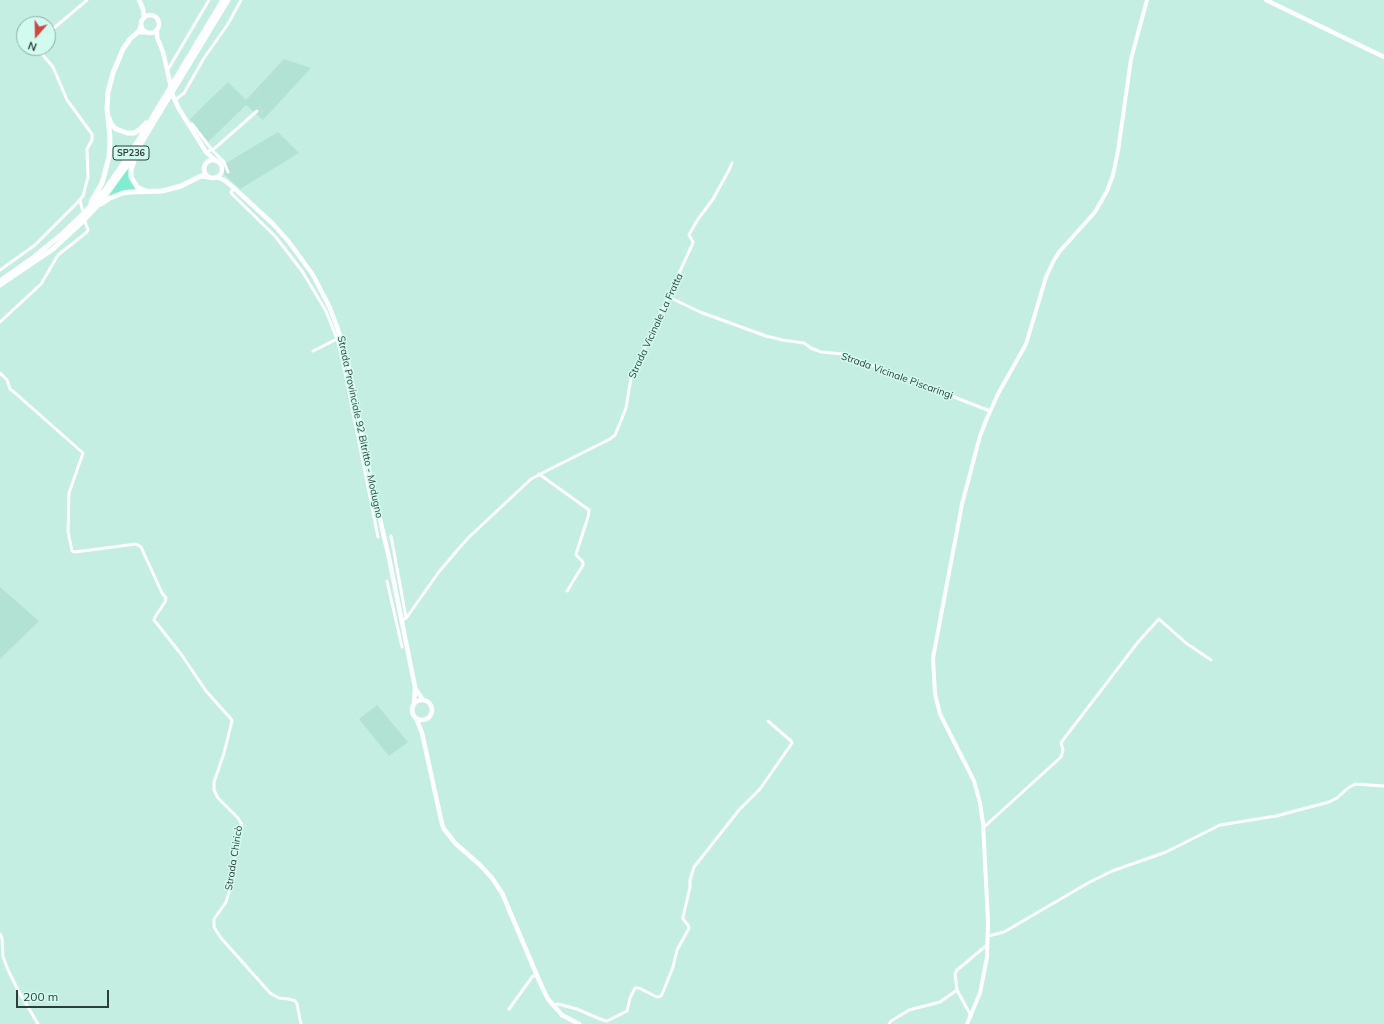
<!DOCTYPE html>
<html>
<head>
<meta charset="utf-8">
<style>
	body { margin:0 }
	#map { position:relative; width:1384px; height:1024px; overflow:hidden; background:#c5eee2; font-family:Mulish,sans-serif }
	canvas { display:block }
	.north { position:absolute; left:16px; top:16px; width:40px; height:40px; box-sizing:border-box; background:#d2fbef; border:1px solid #90afa6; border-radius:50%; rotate:200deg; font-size:11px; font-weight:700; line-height:16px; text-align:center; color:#2e3e39 }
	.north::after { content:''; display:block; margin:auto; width:14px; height:18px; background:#d54643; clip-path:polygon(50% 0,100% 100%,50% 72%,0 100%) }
	.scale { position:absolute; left:16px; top:990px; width:93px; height:18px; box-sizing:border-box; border:2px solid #2e3e39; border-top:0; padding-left:5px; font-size:12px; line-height:14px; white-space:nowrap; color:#2e3e39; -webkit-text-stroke:3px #d2fbef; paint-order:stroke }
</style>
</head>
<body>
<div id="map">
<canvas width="1384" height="1024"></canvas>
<div class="north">N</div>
<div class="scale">200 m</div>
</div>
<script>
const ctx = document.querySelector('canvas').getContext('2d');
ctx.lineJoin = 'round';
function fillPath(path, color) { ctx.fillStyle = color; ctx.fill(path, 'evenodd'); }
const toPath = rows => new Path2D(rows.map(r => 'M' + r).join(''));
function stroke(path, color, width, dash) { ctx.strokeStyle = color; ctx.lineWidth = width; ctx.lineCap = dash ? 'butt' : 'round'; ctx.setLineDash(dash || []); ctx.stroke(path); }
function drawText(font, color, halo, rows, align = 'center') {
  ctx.font = font + ' Mulish,sans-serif'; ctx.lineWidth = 3; ctx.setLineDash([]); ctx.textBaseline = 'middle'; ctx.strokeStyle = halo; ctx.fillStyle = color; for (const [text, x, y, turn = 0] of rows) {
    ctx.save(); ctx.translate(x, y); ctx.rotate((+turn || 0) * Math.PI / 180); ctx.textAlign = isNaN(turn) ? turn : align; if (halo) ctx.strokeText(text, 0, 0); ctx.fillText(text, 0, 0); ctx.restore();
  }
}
fillPath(toPath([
	[284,59,311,68,263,120,246,105,208,142,190,119,228,82,246,100],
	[278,132,299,153,240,189,224,174,223,165],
	[0,587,39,621,0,659],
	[377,705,408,742,389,756,359,719]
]), '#b1e2d4');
fillPath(toPath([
	[127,170,129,170,136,189,109,196]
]), '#7deed2');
stroke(toPath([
	[48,33,87,0],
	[167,71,209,0],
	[175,100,184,93,204,58,228,24,241,0],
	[189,125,192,124,212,150,224,162,228,172],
	[206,152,215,148,257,111],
	[234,188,231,192,232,194,275,236,302,271,326,311,337,339,313,351],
	[80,200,83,213],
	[0,270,35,245,77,203,83,196,88,177,87,149,92,140,92,134,67,100,53,67,37,48],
	[669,297,700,312,766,336,783,340,804,343,811,348,821,352,843,354,990,411],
	[0,322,41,284,58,255,87,232,88,230,84,219],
	[337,339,343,363,378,537],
	[0,373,7,380,10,389,14,392,83,453,69,493,68,532,72,551,75,552,136,544,141,547,162,593,166,598,165,602,155,617,154,620,181,654,206,691,231,719,232,721,224,753,214,782,214,790,218,798,238,818,242,825,235,856,234,871,231,886,226,902,214,919,214,927,221,938,270,993,279,998,289,999,295,1001,297,1004,301,1024],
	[539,474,589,510,588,517,576,554,577,556,583,562,583,565,567,591],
	[391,536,406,617],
	[387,581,402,647],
	[402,621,407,617,438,573,454,554,468,538,531,479,552,468,610,439,615,435,626,408,631,378,692,245,693,242,689,235,690,233,698,219,713,199,729,170,732,163],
	[984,827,1061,757,1063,750,1061,743,1063,740,1138,642,1159,619,1186,643,1211,660],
	[0,934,2,938,3,957,8,970,19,992,38,1024],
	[988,936,1004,932,1088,883,1112,871,1166,852,1220,825,1276,816,1329,802,1337,798,1348,788,1355,784,1384,786],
	[553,1005,558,1004,577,1009,600,1019,607,1021,627,1011,630,998,635,988,639,988,657,997,661,996,663,992,673,967,677,950,689,928,688,925,683,919,683,917,690,887,690,880,694,867,739,810,760,789,792,743,791,741,768,721],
	[509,1009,532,977,536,974],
	[971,1016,957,990,955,974,957,970,987,945],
	[889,1024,891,1021,909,1010,940,1002,957,990]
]), '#fff', 3);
stroke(toPath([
	[967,1024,980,993,987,957,988,921,983,823,980,803,974,781,940,714,935,694,933,658,962,504,980,436,987,418,999,392,1026,344,1046,277,1054,260,1060,251,1095,212,1107,191,1113,175,1118,151,1131,59,1147,0]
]), '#fff', 4);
stroke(toPath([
	[139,0,143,9,144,18],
	[1266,0,1384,57],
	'141 24a9 9 0 1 1 18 0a9 9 0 1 1-18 0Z',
	[157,30,157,37,163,52,173,96,179,109,206,152,216,161],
	'204 169a9 9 0 1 1 18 0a9 9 0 1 1-18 0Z',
	[216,177,224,180,234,188,273,224,289,242,313,275,330,308,337,327,347,358,371,480,389,558,415,687,414,704],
	[415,688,423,700],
	'412 710a10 10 0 1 1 20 0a10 10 0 1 1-20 0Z',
	[416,718,422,733,442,824,444,829,455,843,480,865,492,878,502,893,541,985,548,999,562,1015,579,1024]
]), '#fff', 4.5);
stroke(toPath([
	[138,32,146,32],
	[109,118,111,124,116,129,127,133,134,133,139,130,146,123],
	[134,161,131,170,131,177,137,187,146,191],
	[91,202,102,183,109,157,110,138,107,108,108,92,113,73,123,49,130,39,139,31,141,26],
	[101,204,110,198,123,193,130,192,162,191,181,186,201,176,208,177],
	[0,281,34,257,62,234,85,212,105,190,125,161,141,136,223,0],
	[0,285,53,249,80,224,98,205,129,163,228,0]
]), '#fff', 5);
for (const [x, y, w] of [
	[131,153,36]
]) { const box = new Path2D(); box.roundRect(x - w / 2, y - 7, w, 14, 3); ctx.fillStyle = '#d2fbef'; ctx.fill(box); stroke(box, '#2e3e39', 1); }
drawText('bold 9px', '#2e3e39', null, [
	["SP236",131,153]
]);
drawText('10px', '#2e3e39', '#d2fbef', [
	["Strada Vicinale La Fratta",656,326,-65],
	["Strada Vicinale Piscaringi",897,376,20],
	["Strada Provinciale 92 Bitritto - Modugno",360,427,78],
	["Strada Chiricò",234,858,-81]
]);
</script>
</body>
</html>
